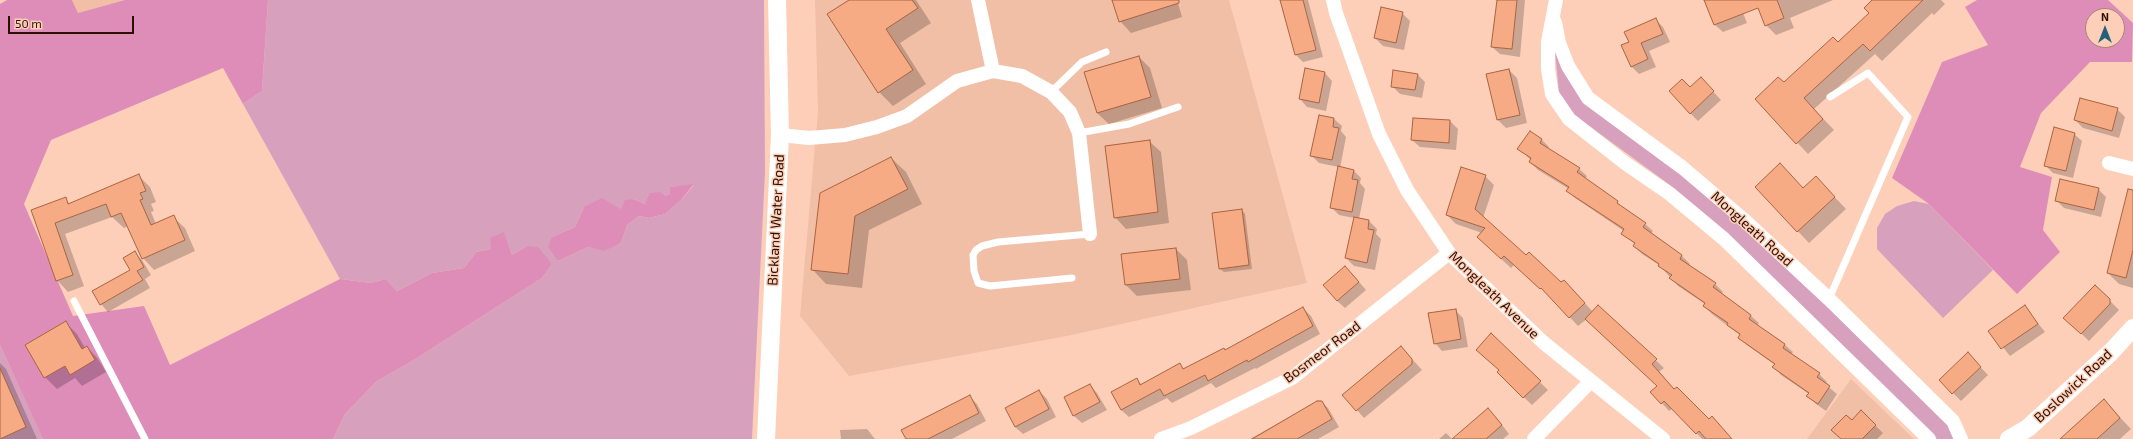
<!DOCTYPE html>
<html>
<head>
<meta charset="utf-8">
<style>
	body { margin:0 }
	#map { position:relative; width:2133px; height:439px; overflow:hidden; background:#fecfb8; font-family:"Exo 2",sans-serif }
	canvas { display:block }
	.north { position:absolute; left:2085px; top:8px; width:40px; height:40px; box-sizing:border-box; background:#fecfb8; border:1px solid #aa8370; border-radius:50%; rotate:0deg; font-size:11px; font-weight:700; line-height:16px; text-align:center; color:#2b1003 }
	.north::after { content:''; display:block; margin:auto; width:14px; height:18px; background:#256179; clip-path:polygon(50% 0,100% 100%,50% 72%,0 100%) }
	.scale { position:absolute; left:8px; top:16px; width:126px; height:18px; box-sizing:border-box; border:2px solid #2b1003; border-top:0; padding-left:5px; font-size:12px; line-height:14px; white-space:nowrap; color:#2b1003; -webkit-text-stroke:3px #fecfb8; paint-order:stroke }
</style>
</head>
<body>
<div id="map">
<canvas width="2133" height="439"></canvas>
<div class="north">N</div>
<div class="scale">50 m</div>
</div>
<script>
const ctx = document.querySelector('canvas').getContext('2d');
ctx.lineJoin = 'round';
function fillPath(path, color) { ctx.fillStyle = color; ctx.fill(path, 'evenodd'); }
const toPath = rows => new Path2D(rows.map(r => 'M' + r).join(''));
function stroke(path, color, width, dash) { ctx.strokeStyle = color; ctx.lineWidth = width; ctx.lineCap = dash ? 'butt' : 'round'; ctx.setLineDash(dash || []); ctx.stroke(path); }
function drawText(font, color, halo, rows, align = 'center') {
  ctx.font = font + ' "Exo 2",sans-serif'; ctx.lineWidth = 3; ctx.setLineDash([]); ctx.textBaseline = 'middle'; ctx.strokeStyle = halo; ctx.fillStyle = color; for (const [text, x, y, turn = 0] of rows) {
    ctx.save(); ctx.translate(x, y); ctx.rotate((+turn || 0) * Math.PI / 180); ctx.textAlign = isNaN(turn) ? turn : align; if (halo) ctx.strokeText(text, 0, 0); ctx.fillText(text, 0, 0); ctx.restore();
  }
}
fillPath(toPath([
	[72,0,125,0,78,13],
	[815,0,1229,0,1307,283,1067,336,849,376,800,316,818,111],
	[1851,379,1914,439,1807,439]
]), '#f1bfa6');
fillPath(toPath([
	[268,0,764,0,765,172,752,439,333,439,345,414,377,381,414,360,542,278,552,264,527,246,512,255,504,233,491,249,476,252,464,268,432,273,397,291,386,279,371,283,340,279,243,104,262,91],
	[694,185,681,200,665,214,649,218,639,216,627,225,621,243,604,250,588,247,558,261,552,237,575,227,584,207,621,209,633,199,645,204,670,194,670,187],
	[1555,51,1584,103,1677,170,1723,209,1827,304,1949,425,1955,439,1937,439,1799,304,1674,188,1573,114,1559,93],
	[1914,201,1929,204,1993,270,1943,318,1877,249,1877,228,1885,214,1897,206],
	[0,345,42,436,43,439,0,439]
]), '#d7a1bd');
fillPath(toPath([
	[7,0,72,0,78,13,125,0,268,0,262,91,243,104,223,68,51,140,24,204,73,316,144,306,170,365,340,279,371,283,386,279,397,291,432,273,464,268,476,252,491,249,490,238,504,232,512,255,527,246,538,247,552,264,542,278,414,360,377,381,345,414,333,439,43,439,0,345,0,4],
	[1977,0,2108,0,2133,23,2132,62,2090,62,2041,113,2020,167,2052,177,2043,230,2060,252,2017,294,1929,204,1892,178,1942,62,1988,45,1965,7],
	[2093,16,2117,16,2117,40,2093,40],
	[694,184,681,200,665,214,649,218,639,216,627,225,621,243,604,251,588,247,558,261,548,247,552,237,575,227,584,207,602,198,621,209,625,200,633,199,645,204,650,193,660,192,665,196,670,194,670,187]
]), '#de8db8');
fillPath(toPath([
	[851,0,916,0,931,23,900,43,926,84,893,106,879,92],
	[1113,0,1177,0,1182,17,1131,33,1120,21],
	[1281,0,1308,0,1323,57,1303,62,1296,55],
	[1497,0,1525,0,1520,57,1500,54,1492,47],
	[1705,0,1738,0,1747,23,1723,32,1715,25],
	[1756,0,1833,0,1790,18,1794,28,1776,35,1766,25],
	[1874,0,1941,0,1945,4,1934,15,1932,13,1882,61,1875,54,1814,109,1834,130,1808,154,1756,99,1783,83,1838,43,1870,13],
	[1402,13,1410,21,1404,50,1383,46,1375,38],
	[1655,19,1663,27,1670,42,1649,51,1656,67,1639,74,1631,66,1630,42],
	[1139,57,1150,68,1162,108,1109,124,1097,113],
	[1509,70,1517,78,1527,123,1506,128,1498,120,1487,75],
	[1325,73,1332,81,1326,111,1307,107,1300,99],
	[1417,74,1425,82,1422,98,1400,94,1392,86],
	[1708,86,1721,100,1698,121,1690,113,1690,88],
	[2117,109,2125,117,2119,138,2083,128,2075,120],
	[1320,116,1334,119,1342,126,1341,131,1346,137,1340,168,1353,170,1361,178,1360,183,1365,189,1359,219,1369,221,1377,229,1376,234,1381,239,1375,270,1354,266,1346,258,1354,218,1339,215,1331,207,1339,167,1319,163,1311,155],
	[1450,121,1458,129,1456,150,1420,147,1412,140],
	[2074,134,2082,141,2073,178,2053,173,2045,165],
	[1542,140,1549,147,1548,149,1579,169,1587,176,1585,179,1645,224,1653,231,1651,234,1682,256,1690,264,1688,266,1715,284,1723,292,1721,294,1751,316,1759,323,1757,326,1785,345,1793,352,1791,355,1819,374,1827,382,1825,384,1837,394,1826,411,1816,404,1808,396,1809,394,1781,375,1774,367,1775,365,1747,345,1739,338,1741,336,1712,314,1704,306,1705,304,1678,286,1659,265,1642,254,1634,246,1635,244,1622,233,1624,231,1575,198,1568,191,1569,189,1538,170,1530,162,1531,160,1519,149],
	[1149,141,1161,152,1169,223,1126,229,1115,217],
	[891,158,906,172,922,204,869,230,862,288,826,284,812,269],
	[139,176,150,187,156,202,151,204,154,211,151,212,156,224,173,217,185,228,195,251,154,270,143,258,128,226,124,228,112,217,65,234,84,286,68,292,57,280,32,210,65,199,70,204],
	[1485,176,1494,185,1483,218,1526,257,1573,290,1593,312,1598,306,1664,368,1659,372,1675,390,1732,439,1702,439,1673,408,1669,411,1652,392,1658,386,1587,319,1578,326,1551,297,1514,265,1511,268,1487,246,1482,233,1456,224,1447,215],
	[1756,187,1827,189,1846,209,1809,243],
	[2098,189,2106,197,2101,217,2064,208,2056,200],
	[2133,201,2133,288,2119,284,2108,273],
	[1242,210,1245,214,1252,269,1224,272,1220,269],
	[1176,249,1187,260,1191,290,1137,296,1126,285,1122,255],
	[134,252,142,260,151,275,145,279,150,288,108,312,101,304,131,270],
	[1353,275,1366,290,1345,308,1337,301],
	[2095,286,2119,310,2089,341,2065,318],
	[2025,307,2045,332,2010,356,1990,331],
	[1303,308,1311,316,1320,334,1256,369,1255,368,1216,388,1211,383,1172,403,1167,398,1129,417,1121,410,1137,379,1142,385,1180,365,1185,370,1226,351],
	[1455,310,1463,318,1468,347,1442,351,1435,343],
	[66,323,77,334,85,348,87,347,98,359,106,372,82,386,75,378,57,389,45,377],
	[1491,334,1548,390,1532,405,1498,372,1500,371],
	[1401,347,1422,370,1364,418,1357,410],
	[1968,354,1988,375,1961,401,1940,380],
	[0,363,6,369,37,439,0,439],
	[1090,385,1097,393,1107,410,1082,423,1074,416,1065,398],
	[1039,391,1047,399,1056,417,1023,434,1015,427],
	[969,396,977,404,986,421,952,439,907,439],
	[1320,400,1328,408,1339,427,1318,439,1250,439],
	[1861,412,1883,433,1877,439,1842,439,1852,422],
	[2115,412,2131,429,2120,439,2062,439],
	[1496,417,1509,434,1503,439,1453,439],
	[867,429,875,439,841,439,840,430],
	[1446,433,1452,439,1439,439]
]), '#0003');
const building = toPath([
	[849,0,912,0,918,8,886,29,913,70,878,93,827,14,849,0],
	[1112,0,1179,0,1179,3,1119,22,1112,0],
	[1280,0,1303,0,1316,50,1295,55,1280,0],
	[1497,0,1517,0,1512,49,1491,47,1497,0],
	[1704,0,1777,0,1784,18,1765,26,1758,8,1714,25,1704,0],
	[1872,0,1923,0,1870,51,1863,44,1804,98,1823,119,1796,144,1755,99,1778,77,1784,82,1833,37,1838,42,1869,13,1864,8,1872,0],
	[1381,7,1403,12,1396,43,1374,38,1381,7],
	[1656,18,1663,34,1641,43,1648,59,1631,67,1621,45,1629,42,1624,32,1656,18],
	[1139,56,1151,97,1097,113,1084,72,1139,56],
	[1305,68,1325,72,1319,103,1299,99,1305,68],
	[1509,69,1520,115,1497,120,1486,74,1509,69],
	[1393,70,1418,74,1415,90,1391,87,1393,70],
	[1701,77,1714,91,1690,114,1669,91,1682,79,1690,87,1701,77],
	[2080,98,2118,108,2112,131,2074,120,2080,98],
	[1319,115,1334,118,1333,127,1339,128,1332,160,1310,156,1319,115],
	[1413,118,1450,120,1449,143,1411,140,1413,118],
	[2054,127,2075,133,2066,171,2044,166,2054,127],
	[1530,131,1542,139,1540,143,1580,168,1577,172,1618,201,1617,203,1646,223,1643,227,1682,255,1680,259,1716,283,1713,287,1751,315,1749,319,1785,344,1783,348,1820,373,1817,377,1830,386,1818,404,1806,396,1809,393,1772,367,1775,364,1738,338,1740,334,1727,325,1728,323,1703,306,1705,303,1669,278,1672,275,1658,266,1659,264,1633,246,1635,243,1621,234,1624,229,1566,191,1569,187,1529,162,1531,158,1517,149,1530,131],
	[1150,140,1158,212,1114,218,1105,146,1150,140],
	[891,157,908,189,855,216,848,274,811,270,820,193,891,157],
	[1780,163,1803,188,1816,176,1835,197,1797,232,1755,187,1780,163],
	[1338,166,1354,170,1352,179,1358,180,1352,212,1330,208,1338,166],
	[1461,167,1486,175,1475,209,1526,255,1529,252,1561,282,1564,280,1585,303,1569,318,1541,288,1540,289,1504,256,1501,259,1477,237,1485,228,1446,215,1461,167],
	[139,174,146,191,140,193,143,199,140,200,151,225,174,215,185,240,142,259,121,213,111,217,106,204,55,223,73,275,56,281,31,210,66,197,68,204,139,174],
	[2060,179,2099,188,2094,210,2055,201,2060,179],
	[2128,189,2133,190,2133,250,2126,278,2107,273,2128,189],
	[1242,209,1249,265,1219,269,1212,213,1242,209],
	[1354,217,1369,220,1368,229,1374,230,1367,263,1345,258,1354,217],
	[1176,248,1180,279,1125,285,1121,254,1176,248],
	[135,251,144,267,137,271,143,280,100,305,92,291,130,270,123,258,135,251],
	[1345,266,1359,282,1337,301,1323,285,1345,266],
	[2095,285,2110,299,2110,304,2081,334,2063,318,2095,285],
	[1598,305,1657,359,1652,364,1674,389,1677,387,1709,419,1712,416,1732,439,1706,439,1699,431,1696,434,1664,401,1661,404,1650,392,1657,386,1585,319,1598,305],
	[2025,305,2038,324,2001,349,1988,331,2025,305],
	[1303,307,1313,326,1248,362,1247,360,1208,381,1205,375,1164,396,1160,389,1121,410,1111,392,1137,378,1140,385,1180,363,1183,369,1224,348,1225,350,1303,307],
	[1456,309,1461,339,1434,344,1428,313,1456,309],
	[66,321,82,349,87,346,95,360,70,375,65,366,44,378,25,345,66,321],
	[1491,333,1541,381,1523,398,1497,372,1499,370,1476,350,1491,333],
	[1401,346,1412,359,1412,364,1356,411,1342,395,1401,346],
	[1968,352,1981,367,1952,394,1939,380,1968,352],
	[0,368,26,427,0,439,0,368],
	[1090,384,1100,402,1073,416,1064,397,1090,384],
	[1039,390,1049,409,1015,427,1005,408,1039,390],
	[970,395,979,413,928,439,906,439,901,430,970,395],
	[2104,399,2120,418,2097,439,2060,439,2104,399],
	[1317,401,1322,401,1332,419,1297,439,1252,439,1317,401],
	[1488,408,1502,425,1486,439,1452,439,1488,408],
	[1861,410,1876,425,1862,439,1841,439,1831,430,1846,415,1852,420,1861,410]
]);
fillPath(building, '#f6ab85');
stroke(building, '#a96440', 1);
stroke(toPath([
	[1051,92,1082,62,1106,52],
	[1079,133,1129,124,1178,107],
	[1072,278,990,286,978,283,974,271,973,255,976,250,982,246,998,242,1090,234],
	[1829,299,1908,117,1868,73,1830,97],
	[74,301,145,439]
]), '#fff', 7);
stroke(toPath([
	[978,0,993,71],
	[1333,0,1336,13,1379,134,1407,190,1449,253,1544,343,1663,439],
	[1556,0,1548,42,1548,69,1552,94,1569,119,1625,163,1670,194,1724,239,1929,439],
	[1555,22,1559,43,1568,66,1588,98,1683,168,1743,219,1829,299,1953,421,1961,439],
	[780,135,809,138,845,135,877,127,907,116,957,81,993,71,1022,76,1051,92,1070,112,1079,133,1090,234],
	[2109,163,2133,169],
	[1161,439,1191,428,1292,378,1449,253],
	[1534,439,1591,381]
]), '#fff', 14);
stroke(toPath([
	[766,439,780,135,777,0],
	[2009,439,2028,428,2111,352,2133,328]
]), '#fff', 18);
drawText('14px', '#2b1003', '#fecfb8', [
	["Bickland Water Road",776,220,-87],
	["Mongleath Road",1752,229,42],
	["Mongleath Avenue",1494,295,44],
	["Bosmeor Road",1322,352,-37],
	["Boslowick Road",2073,386,-43]
]);
</script>
</body>
</html>
